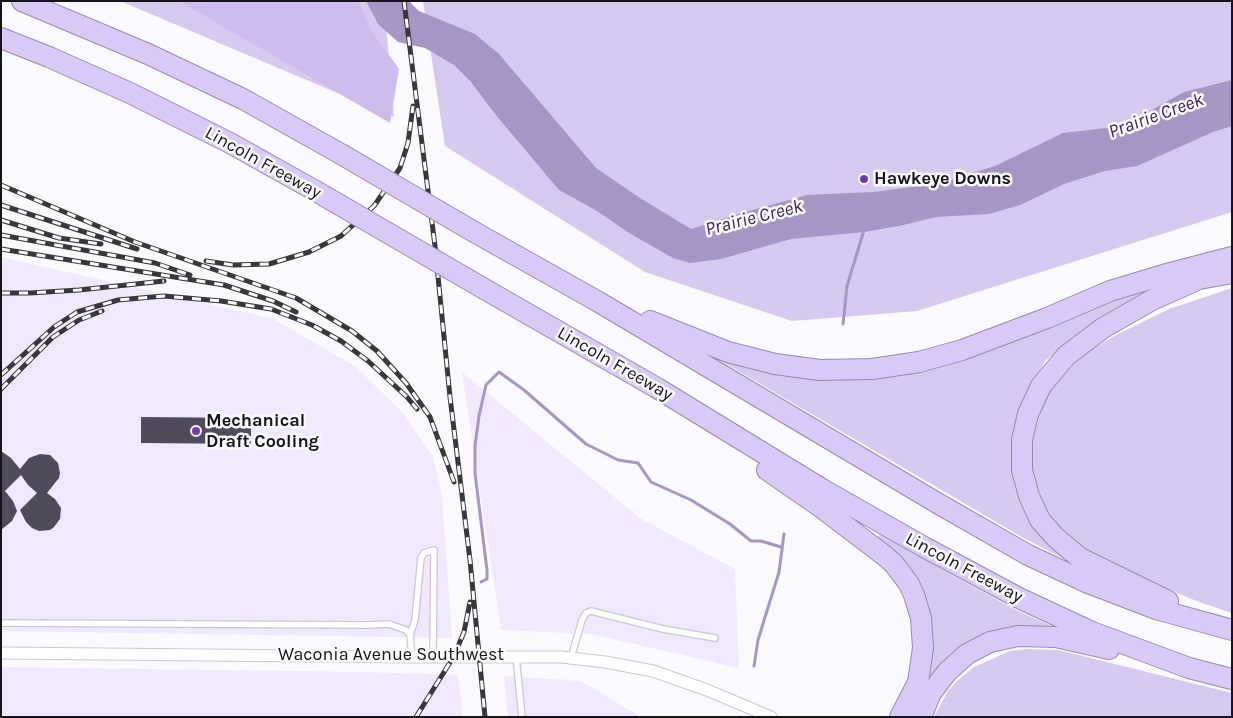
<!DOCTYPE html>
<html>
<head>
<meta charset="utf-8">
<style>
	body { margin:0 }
	#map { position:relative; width:1233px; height:718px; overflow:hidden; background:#faf9fd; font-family:Karla,sans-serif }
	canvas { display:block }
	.frame { position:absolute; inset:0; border:2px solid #16141a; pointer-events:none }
</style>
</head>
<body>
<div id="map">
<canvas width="1233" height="718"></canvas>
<div class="frame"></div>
</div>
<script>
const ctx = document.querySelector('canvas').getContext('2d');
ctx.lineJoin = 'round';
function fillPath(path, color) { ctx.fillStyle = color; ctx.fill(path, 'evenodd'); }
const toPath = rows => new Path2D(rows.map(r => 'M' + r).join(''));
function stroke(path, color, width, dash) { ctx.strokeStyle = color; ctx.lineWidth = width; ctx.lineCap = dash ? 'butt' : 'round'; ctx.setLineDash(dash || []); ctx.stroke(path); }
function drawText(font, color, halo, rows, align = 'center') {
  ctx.font = font + ' Karla,sans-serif'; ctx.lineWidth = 5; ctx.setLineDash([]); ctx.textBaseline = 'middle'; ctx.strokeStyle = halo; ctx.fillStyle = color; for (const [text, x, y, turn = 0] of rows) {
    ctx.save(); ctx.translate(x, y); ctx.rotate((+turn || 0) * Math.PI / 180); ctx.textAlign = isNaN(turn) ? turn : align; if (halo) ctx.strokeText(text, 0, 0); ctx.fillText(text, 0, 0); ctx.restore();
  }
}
fillPath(toPath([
	[1,257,274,319,356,367,403,413,433,457,442,495,452,638,1,631],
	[462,372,640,518,735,569,739,668,591,634,501,630],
	[1,667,366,672,458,675,463,717,1,717],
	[504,676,581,681,641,717,508,717]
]), '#f0e9fe');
fillPath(toPath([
	[120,1,384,1,394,117],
	[423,1,1232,1,1232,212,917,311,792,321,645,272,445,146],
	[1161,285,1099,318,1071,339,1045,361,1018,411,1014,435,1014,456,1066,556,1064,559,1022,537,721,361,722,359,834,379,1100,304],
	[1232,288,1232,613,1199,602,1106,563,1068,539,1049,516,1045,507,1032,473,1031,460,1036,417,1050,388,1064,370,1080,356,1116,335,1169,309],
	[881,533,941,569,1014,609,1056,628,961,646,944,661,926,685,929,672,894,551,878,537],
	[1027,649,1058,650,1232,693,1232,717,934,717,948,691,957,681,974,667,1010,651]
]), '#d6c9ef');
fillPath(toPath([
	[179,1,359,1,370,29,399,69,390,123]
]), '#cdbcec');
fillPath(toPath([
	[366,1,409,1,419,11,475,34,499,54,596,168,640,198,691,229,742,213,807,195,874,192,940,183,995,166,1063,133,1123,126,1184,92,1232,80,1232,126,1213,132,1137,166,1105,171,1064,184,1020,205,989,214,936,217,899,226,864,232,791,239,721,259,690,263,673,258,629,233,597,211,559,190,495,114,471,82,454,65,425,48,398,42,378,24]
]), '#a696c3');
stroke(toPath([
	[843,324,847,286,864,230],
	[481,582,487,579,487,570,475,473,475,446,479,416,486,385,499,372,524,390,586,444,618,460,638,463,651,482,691,500,730,524,751,541,761,541,781,547],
	[754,666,758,640,779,572,784,534]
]), '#a696c3', 3);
fillPath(toPath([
	[141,417,251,418,251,444,141,443],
	[1,451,11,458,20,469,29,458,40,454,50,455,58,463,60,473,59,478,47,493,55,499,61,508,60,519,54,527,50,530,39,531,32,528,26,522,20,510,37,493,28,485,21,475,5,491,13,501,17,511,12,521,1,530]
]), '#504b5b');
const service = toPath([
	[1,623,369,625,389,624,406,630,410,635],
	[516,656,522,717],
	[412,657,410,635,415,620,421,558,424,553,434,550,433,657],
	[571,658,582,620,586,613,591,611,663,629,715,638]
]);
const minor = toPath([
	[1,653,412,657,561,657,605,662,653,671,707,690,771,717]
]);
const motorway = toPath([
	[22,1,148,54,243,99,341,154],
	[1,38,49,57,130,93,230,143,314,190],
	[476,233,597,301,939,504,1028,555,1088,583,1156,609,1232,630],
	[481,287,657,388,822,489,924,547,1019,598,1092,632,1189,668,1232,679],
	[650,321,728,352,775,364,820,370,872,369,919,362,962,350,1047,318,1110,291,1163,275,1232,257],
	[767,470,822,508,885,556,894,564,909,584,914,595,921,618,923,648,918,682,900,717],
	[1168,601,1080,558,1055,537,1040,520,1029,496,1022,470,1022,440,1028,414,1041,386,1066,356,1103,328,1152,300,1199,279,1232,273],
	[921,717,931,693,947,672,967,654,990,642,1018,636,1056,637,1109,649]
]);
stroke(service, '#cbc5d8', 8);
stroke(minor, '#cbc5d8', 13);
stroke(motorway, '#958aaa', 22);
stroke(service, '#fff', 5.5);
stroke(minor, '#fff', 11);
stroke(motorway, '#d9c9f7', 20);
const rail = toPath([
	[404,1,435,246,450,397,470,560,485,717],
	[1,185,135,242,296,298,352,331,377,351,406,383,430,417,454,482],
	[1,205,137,249],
	[1,220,59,238,101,244],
	[1,235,155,263,190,275],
	[1,249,224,285,273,301,296,312],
	[206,261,233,265,269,264,309,252,341,236,374,206,400,168,408,143,413,106],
	[1,293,30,293,79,290,164,281],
	[1,375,54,327,77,312,118,300,164,296,221,301,271,309,312,325,341,341,368,361,407,397,417,409],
	[1,389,53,337,79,320,102,311],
	[416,717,454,656,464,632,470,602]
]);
stroke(rail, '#39373d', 5);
stroke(rail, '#faf9fd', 3, [9]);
const motorwayBridge = toPath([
	[341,154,476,233],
	[314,190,481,287]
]);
stroke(motorwayBridge, '#958aaa', 22, []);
stroke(motorwayBridge, '#d9c9f7', 20);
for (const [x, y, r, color] of [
	[864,179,5,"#703ab0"],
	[196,431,5,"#703ab0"]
]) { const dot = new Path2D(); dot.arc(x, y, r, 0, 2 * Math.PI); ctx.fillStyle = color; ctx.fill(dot); stroke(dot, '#faf9fd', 2); }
drawText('18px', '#16141a', '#faf9fd', [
	["Lincoln Freeway",263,163,29],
	["Lincoln Freeway",615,364,30],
	["Lincoln Freeway",964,568,28],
	["Waconia Avenue Southwest",391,655]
]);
drawText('bold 18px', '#16141a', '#faf9fd', [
	["Hawkeye Downs",874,179],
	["Mechanical",206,421],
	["Draft Cooling",206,442]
], 'left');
drawText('italic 19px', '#3b225b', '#faf9fd', [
	["Prairie Creek",1156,116,-20],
	["Prairie Creek",754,218,-14]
]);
</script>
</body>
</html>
